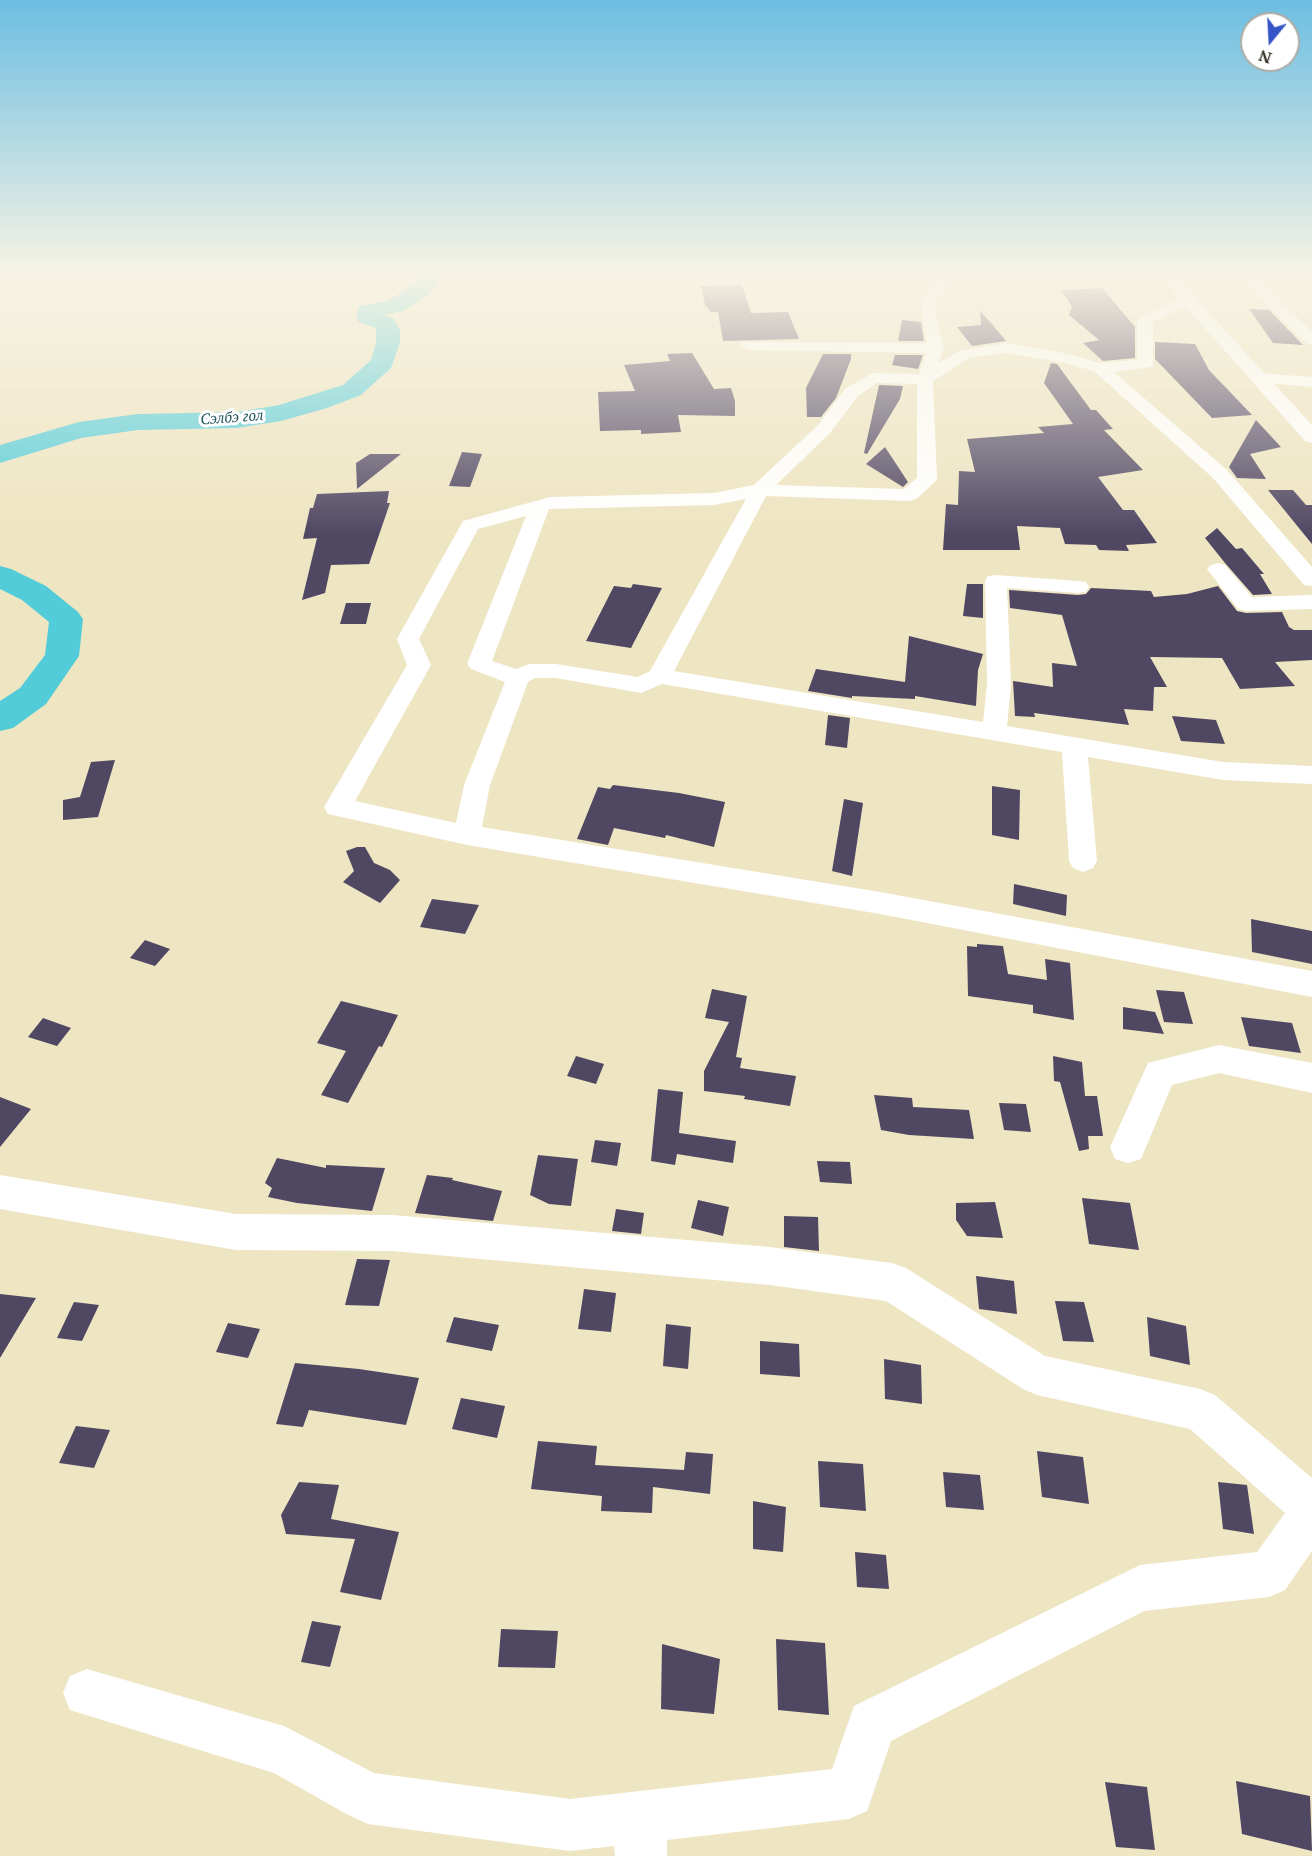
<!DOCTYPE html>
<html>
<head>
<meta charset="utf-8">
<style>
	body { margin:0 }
	#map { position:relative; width:1312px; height:1856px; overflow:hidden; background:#eee5c2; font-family:"PT Serif",serif }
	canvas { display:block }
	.north { position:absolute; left:1240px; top:12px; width:60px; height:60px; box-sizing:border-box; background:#fff; border:2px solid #acaba5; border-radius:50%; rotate:198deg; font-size:16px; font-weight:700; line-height:24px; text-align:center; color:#2f2c1f }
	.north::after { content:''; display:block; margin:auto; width:21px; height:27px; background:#3554c5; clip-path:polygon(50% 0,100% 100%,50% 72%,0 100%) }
</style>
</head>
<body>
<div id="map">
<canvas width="1312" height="1856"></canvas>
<div class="north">N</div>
</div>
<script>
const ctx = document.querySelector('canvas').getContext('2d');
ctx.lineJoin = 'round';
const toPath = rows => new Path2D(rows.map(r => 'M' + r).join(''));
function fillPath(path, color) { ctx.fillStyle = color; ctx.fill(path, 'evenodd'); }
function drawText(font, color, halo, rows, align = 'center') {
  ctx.font = font + ' "PT Serif",serif'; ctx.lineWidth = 6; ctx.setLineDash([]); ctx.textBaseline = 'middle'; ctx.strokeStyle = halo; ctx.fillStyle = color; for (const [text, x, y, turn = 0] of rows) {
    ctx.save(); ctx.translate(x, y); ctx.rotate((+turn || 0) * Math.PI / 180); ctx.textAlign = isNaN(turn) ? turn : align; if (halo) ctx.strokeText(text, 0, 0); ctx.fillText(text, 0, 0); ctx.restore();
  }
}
fillPath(toPath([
	[422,275,442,275,433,291,403,311,383,315,393,318,396,323,400,330,400,343,391,368,361,395,327,408,281,421,237,428,138,430,81,438,0,463,0,445,79,422,138,414,237,412,279,405,343,385,371,360,376,343,376,328,359,322,356,317,359,306,388,301,417,282,422,275],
	[0,566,11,569,46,586,78,612,83,619,79,656,46,704,13,728,0,731,0,701,20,688,45,655,49,622,22,600,0,589,0,566]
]), '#53ccd9');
fillPath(toPath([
	[742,285,751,313,788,312,799,339,723,341,718,312,711,312,705,305,701,286],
	[1102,288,1135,327,1135,358,1103,361,1083,343,1099,340,1069,315,1072,307,1061,290],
	[1249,309,1269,310,1303,345,1273,343],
	[980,311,992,324,1006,341,972,346,957,327,981,325],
	[902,320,921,322,924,341,898,341],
	[1155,342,1195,344,1209,370,1252,415,1212,418,1155,359],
	[692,353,714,389,731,388,735,401,735,416,678,415,681,432,641,434,641,430,600,431,598,392,635,391,624,365,670,361,667,354],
	[823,354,851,354,851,359,836,398,821,417,807,417,806,388],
	[895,355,923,355,918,369,892,365],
	[1051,363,1057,364,1091,410,1096,410,1113,429,1104,430,1143,470,1098,477,1123,510,1134,510,1157,543,1126,545,1129,551,1099,550,1096,545,1065,544,1060,528,1017,526,1020,550,943,550,946,504,958,505,959,471,975,472,967,439,1044,433,1038,427,1073,424,1044,383],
	[879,385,903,386,900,399,867,454,864,453],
	[1256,420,1281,447,1250,454,1266,479,1237,478,1229,467],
	[885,447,908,482,903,487,866,464],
	[462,452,482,454,470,487,449,486],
	[370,454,401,454,357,489,356,463],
	[1268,490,1293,490,1306,505,1312,505,1312,544],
	[389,491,387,503,390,503,369,564,331,565,325,593,302,600,317,538,303,539,310,508,313,508,317,494],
	[1217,528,1236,549,1242,548,1264,574,1260,574,1272,594,1253,595,1225,563,1205,538],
	[633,584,662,588,631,648,586,641,614,586,631,588],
	[967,584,983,584,983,618,963,616],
	[1218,586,1237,611,1246,613,1282,612,1289,627,1294,630,1312,630,1312,660,1275,662,1295,686,1240,689,1222,658,1150,657,1167,687,1154,687,1153,711,1124,709,1129,725,1034,713,1035,717,1015,716,1013,681,1053,687,1052,663,1077,666,1062,615,1010,608,1009,590,1078,595,1086,594,1091,588,1151,591,1154,597,1187,594],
	[346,603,371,603,366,624,340,624],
	[909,636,983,654,978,670,976,706,915,696,915,699,852,696,852,698,808,691,816,669,905,682],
	[828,715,850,718,847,748,825,745],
	[1172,716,1216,720,1225,744,1181,741],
	[115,760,98,817,63,820,63,800,80,797,91,762],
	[613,785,679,793,725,802,714,847,666,835,665,838,614,828,608,845,577,839,598,787,610,789],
	[992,786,1020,790,1019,840,992,835],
	[844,799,863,803,852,876,832,871],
	[357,847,365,847,374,863,390,870,400,880,380,903,343,882,354,871,346,851],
	[1014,884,1067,895,1066,916,1013,904],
	[432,899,479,905,465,934,420,927],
	[1251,919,1312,931,1312,964,1252,952],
	[145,940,170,949,155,966,130,958],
	[977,944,1003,946,1008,974,1047,980,1045,959,1070,963,1074,1020,1033,1013,1033,1005,968,996,967,946,977,947],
	[712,989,747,996,736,1057,742,1058,740,1068,796,1076,790,1106,744,1099,745,1096,704,1091,704,1071,729,1022,705,1018],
	[1156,990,1184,992,1193,1024,1164,1022],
	[341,1001,398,1015,382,1047,379,1046,348,1103,321,1095,346,1051,317,1043],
	[1123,1007,1155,1012,1164,1034,1123,1029],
	[1241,1017,1292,1023,1301,1053,1249,1046],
	[43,1018,71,1028,57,1046,28,1037],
	[576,1056,604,1064,596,1084,567,1076],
	[1053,1056,1082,1062,1085,1096,1097,1096,1103,1136,1088,1136,1089,1149,1079,1151,1060,1082,1054,1081],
	[658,1089,683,1092,679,1133,736,1141,733,1163,677,1154,675,1165,651,1161],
	[874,1095,912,1098,913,1107,969,1110,974,1139,909,1135,881,1130],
	[0,1097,31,1109,0,1147],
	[999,1103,1026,1104,1031,1132,1004,1130],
	[595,1140,621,1143,617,1166,591,1162],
	[538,1155,578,1159,571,1206,549,1204,530,1195],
	[277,1158,326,1168,326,1165,385,1168,372,1211,297,1203,268,1197,272,1188,265,1183],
	[817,1161,850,1162,852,1184,820,1182],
	[427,1175,453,1178,452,1180,502,1191,493,1221,415,1213],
	[1082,1198,1130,1203,1139,1250,1089,1244],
	[698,1200,729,1207,723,1236,691,1228],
	[995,1202,1003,1238,967,1236,956,1220,956,1203],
	[616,1209,644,1213,641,1234,612,1231],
	[784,1216,818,1217,819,1251,784,1247],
	[357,1259,390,1260,379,1306,345,1305],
	[976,1276,1014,1281,1017,1314,979,1309],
	[584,1289,616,1293,611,1332,578,1329],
	[0,1294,36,1298,0,1358],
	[1055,1301,1084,1302,1094,1342,1063,1341],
	[74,1302,99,1305,82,1341,57,1338],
	[454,1317,499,1325,492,1351,446,1342],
	[1147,1317,1186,1326,1190,1365,1150,1356],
	[228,1323,260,1329,248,1358,216,1352],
	[666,1324,691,1327,688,1369,663,1366],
	[760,1341,799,1344,800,1377,760,1374],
	[884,1359,921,1365,922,1404,885,1399],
	[295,1363,359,1369,419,1378,406,1425,309,1410,303,1427,276,1424],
	[461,1398,505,1406,497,1438,452,1429],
	[76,1426,110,1430,94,1468,59,1463],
	[538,1441,597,1446,595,1465,684,1470,686,1452,713,1454,710,1494,653,1487,652,1513,601,1511,602,1496,531,1489],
	[1037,1451,1083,1457,1089,1504,1042,1497],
	[818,1461,863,1464,866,1511,820,1507],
	[943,1472,980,1475,984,1510,946,1507],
	[299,1482,339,1485,331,1519,399,1532,381,1600,340,1592,355,1539,286,1534,281,1515],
	[1218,1482,1247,1485,1254,1534,1223,1529],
	[753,1501,786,1507,783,1552,753,1549],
	[855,1552,886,1555,889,1589,857,1587],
	[312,1621,341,1626,330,1667,301,1662],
	[501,1629,558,1631,555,1668,498,1667],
	[776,1639,825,1643,829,1715,778,1710],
	[662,1644,720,1659,714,1714,661,1709],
	[1236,1781,1310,1796,1312,1851,1242,1834],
	[1105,1782,1147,1787,1155,1850,1116,1847]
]), '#504763');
fillPath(toPath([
	[941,275,955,275,937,297,936,316,944,348,939,363,959,351,1006,343,1068,354,1100,363,1137,360,1137,320,1140,317,1184,296,1194,296,1196,299,1194,302,1153,322,1153,364,1151,367,1114,372,1227,470,1312,567,1312,586,1304,585,1213,478,1094,371,1066,363,1006,353,969,358,933,381,937,480,916,499,909,501,766,496,674,671,983,722,987,684,985,581,988,576,996,575,1078,581,1086,582,1089,587,1086,592,1078,593,1007,588,1011,684,1007,726,1223,762,1312,766,1312,784,1223,780,1088,757,1097,861,1093,868,1083,872,1073,868,1069,861,1062,752,662,684,641,693,556,678,535,678,528,682,490,785,482,827,880,892,1312,971,1312,997,880,914,467,845,328,814,324,807,407,665,397,639,463,521,550,497,714,493,754,485,818,425,846,388,873,373,919,374,926,353,748,350,740,345,742,342,927,343,922,316,923,296,941,275],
	[877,383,917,384,917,478,904,489,776,485,830,433,858,396,877,383],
	[746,499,650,671,638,677,556,664,530,664,516,669,492,661,549,509,714,505,746,499],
	[526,516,467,664,471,669,505,682,464,785,456,823,355,801,431,665,419,639,478,529,526,516],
	[1237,275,1252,275,1312,332,1312,345,1306,343,1237,275],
	[1260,373,1312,377,1312,387,1254,382,1252,378,1254,374,1260,373],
	[1218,563,1225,565,1252,597,1312,595,1312,609,1246,611,1238,609,1207,569,1211,565,1218,563],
	[1219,1045,1312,1063,1312,1093,1219,1073,1172,1085,1141,1159,1128,1163,1115,1159,1110,1147,1148,1063,1219,1045],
	[0,1175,236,1214,392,1215,770,1247,892,1263,906,1268,1045,1356,1200,1389,1215,1395,1312,1478,1312,1551,1285,1590,1269,1597,1144,1611,891,1741,867,1811,849,1819,667,1840,667,1856,615,1856,614,1846,570,1851,368,1824,350,1816,274,1773,70,1710,63,1693,70,1676,87,1669,284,1726,374,1773,570,1799,832,1769,854,1706,1140,1565,1257,1552,1285,1513,1190,1429,1037,1395,1023,1389,886,1301,770,1285,392,1251,236,1250,0,1209,0,1175]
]), '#fff');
fillPath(toPath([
	[1158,275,1174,275,1312,425,1312,443,1305,441,1158,275]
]), '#fff');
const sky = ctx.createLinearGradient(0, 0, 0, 535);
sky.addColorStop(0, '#6cbee2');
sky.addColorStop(0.51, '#f7f3e4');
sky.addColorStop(1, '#f7f3e400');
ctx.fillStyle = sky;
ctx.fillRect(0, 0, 1312, 535);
drawText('italic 15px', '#23575c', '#fff', [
	["Сэлбэ гол",232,418,-4]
]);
</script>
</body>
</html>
